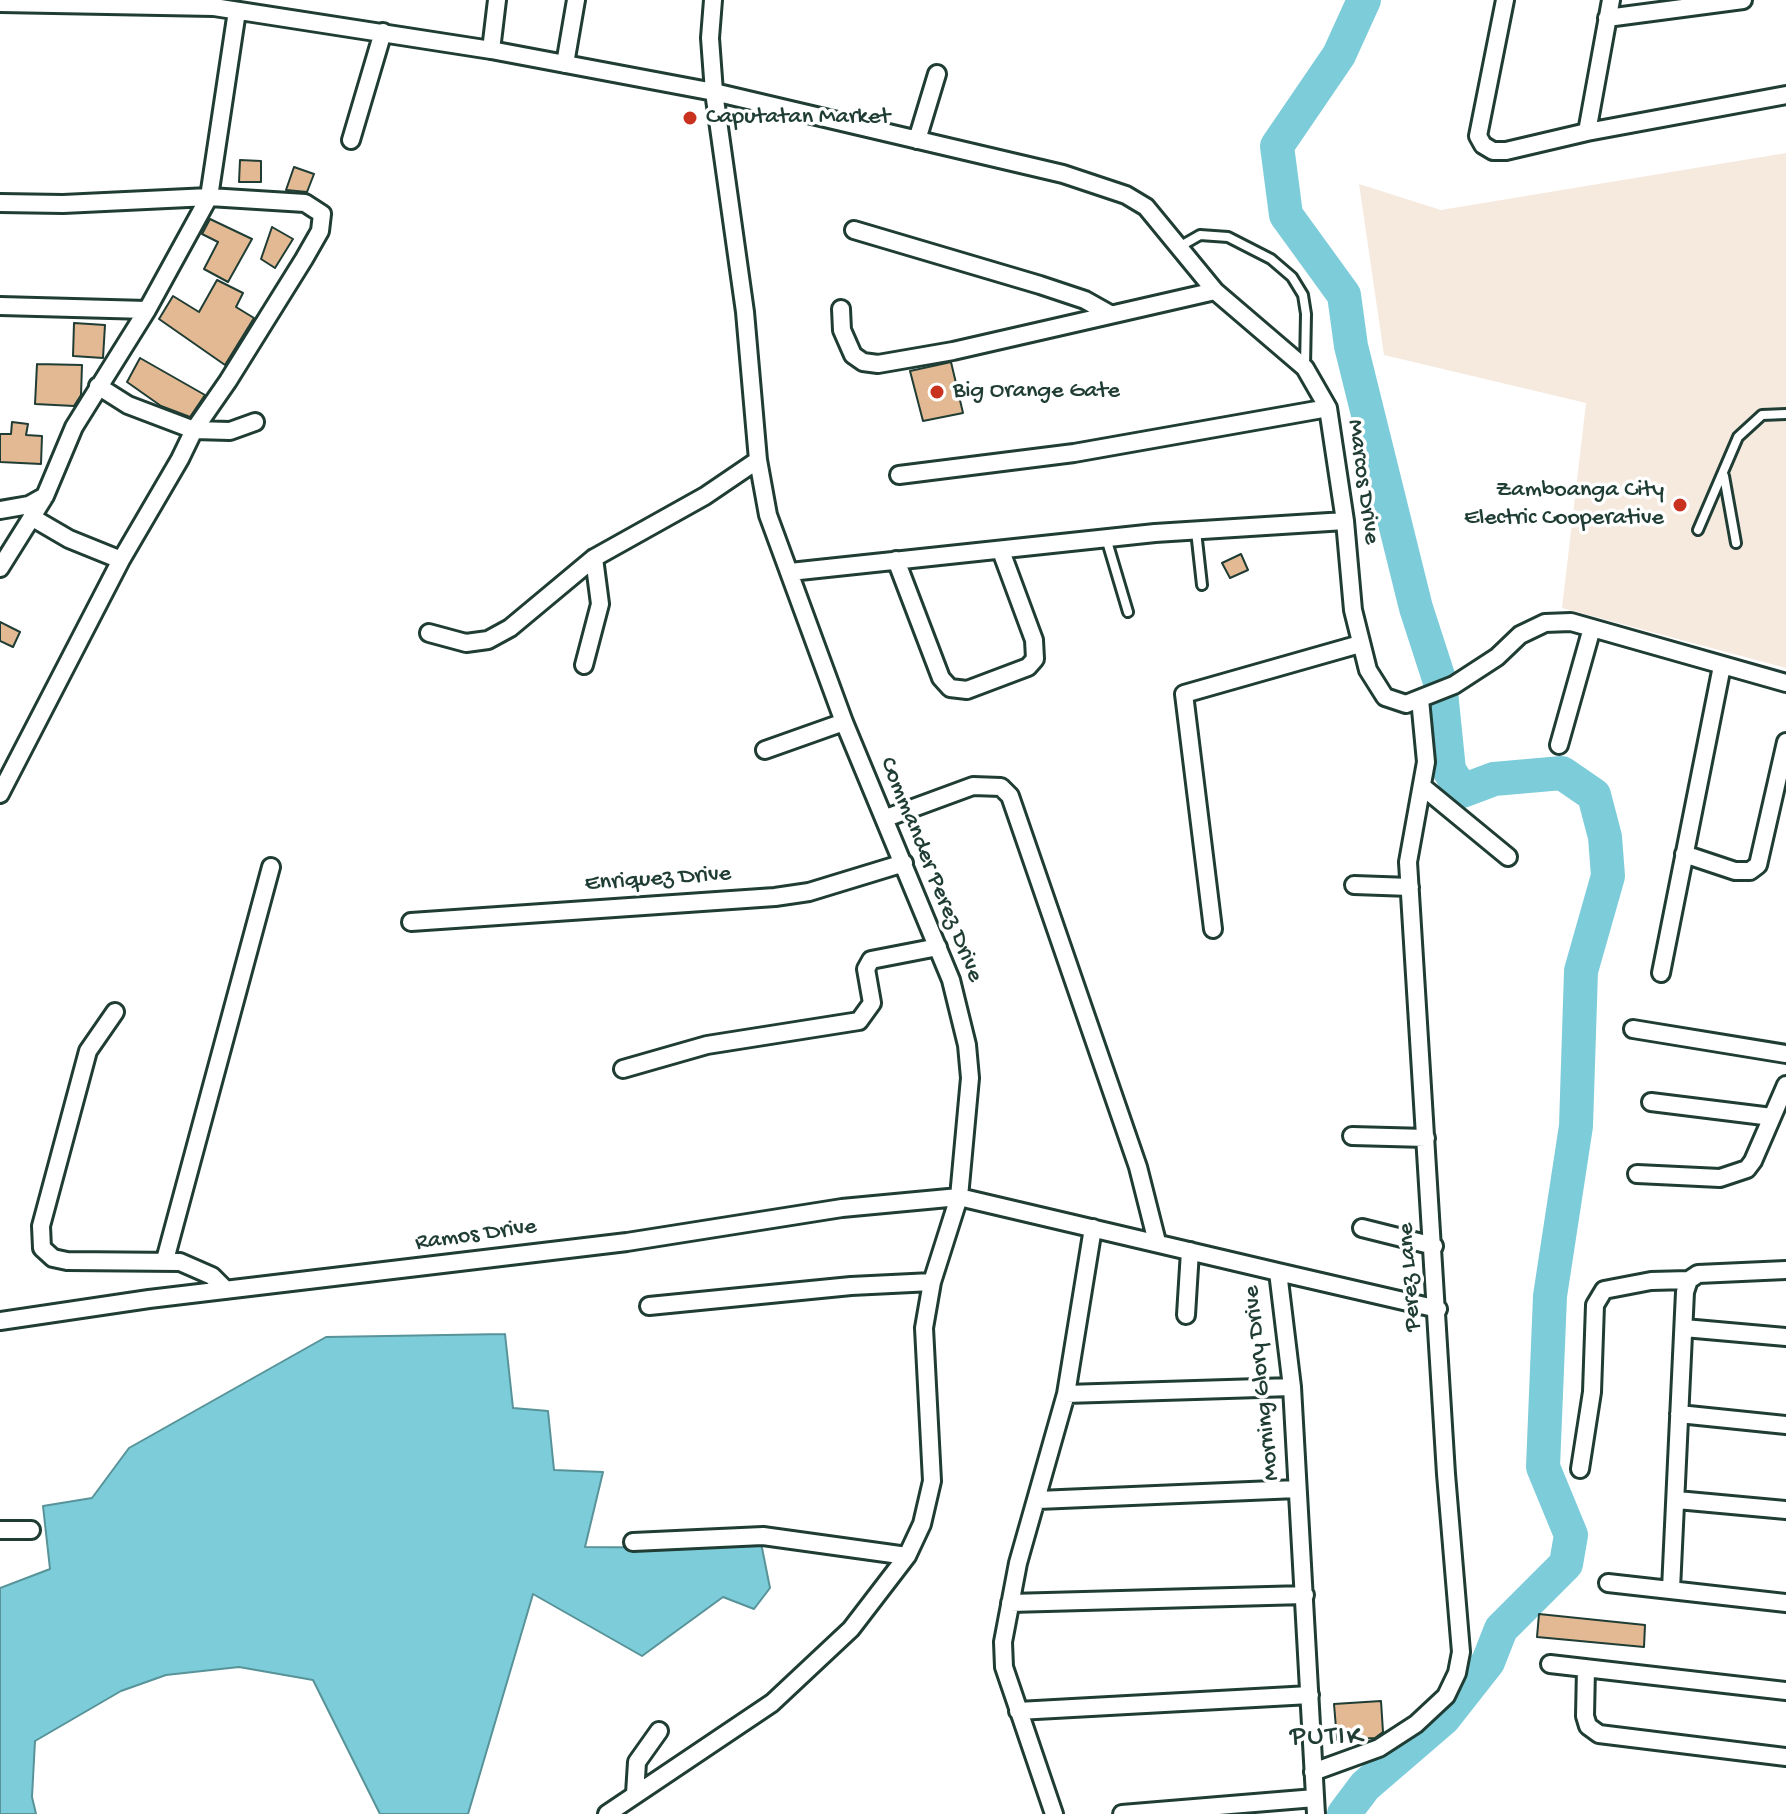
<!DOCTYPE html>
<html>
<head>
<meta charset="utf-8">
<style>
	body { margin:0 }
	canvas { display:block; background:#fff }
</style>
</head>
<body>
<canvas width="1786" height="1814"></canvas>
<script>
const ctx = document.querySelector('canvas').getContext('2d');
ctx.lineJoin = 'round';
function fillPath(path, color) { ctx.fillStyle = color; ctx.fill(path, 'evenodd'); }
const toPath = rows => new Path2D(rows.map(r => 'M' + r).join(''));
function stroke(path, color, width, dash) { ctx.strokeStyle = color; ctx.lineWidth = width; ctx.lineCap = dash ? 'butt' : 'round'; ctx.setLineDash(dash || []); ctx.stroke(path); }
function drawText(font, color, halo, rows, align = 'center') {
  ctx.font = font + ' "Gochi Hand",sans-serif'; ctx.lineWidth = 7; ctx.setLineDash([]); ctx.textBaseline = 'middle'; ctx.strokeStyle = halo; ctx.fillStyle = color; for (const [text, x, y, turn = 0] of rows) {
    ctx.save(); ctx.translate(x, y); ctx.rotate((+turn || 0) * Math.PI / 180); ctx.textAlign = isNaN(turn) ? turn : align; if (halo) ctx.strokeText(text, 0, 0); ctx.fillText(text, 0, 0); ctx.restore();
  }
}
fillPath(toPath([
	[1786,153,1786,668,1562,608,1586,403,1384,355,1359,184,1441,210]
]), '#f6eadf');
const water = toPath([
	[505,1334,513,1408,548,1411,554,1470,603,1472,585,1547,700,1548,727,1541,761,1543,770,1588,754,1609,723,1597,642,1656,533,1594,468,1814,380,1814,313,1680,239,1667,166,1675,121,1691,35,1741,32,1797,36,1814,0,1814,0,1588,50,1569,43,1506,92,1498,129,1448,326,1337,505,1334]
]);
fillPath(water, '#7dccda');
stroke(water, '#579398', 2);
stroke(toPath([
	[1344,1814,1365,1786,1444,1718,1488,1662,1501,1629,1566,1564,1571,1535,1543,1467,1550,1296,1576,1126,1581,971,1608,876,1605,837,1594,795,1562,773,1494,779,1462,791,1449,770,1440,682,1416,608,1351,346,1344,295,1286,215,1277,146,1339,55,1364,0]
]), '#7dccda', 34);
const building = toPath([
	[240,160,261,161,261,182,239,182,240,160],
	[294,167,314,174,307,192,286,190,294,167],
	[210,219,252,239,228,282,204,269,218,242,202,234,210,219],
	[272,227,293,239,275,268,261,259,272,227],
	[217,280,243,293,236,307,254,318,225,365,159,319,173,296,199,312,217,280],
	[74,323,105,325,103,358,73,356,74,323],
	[140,358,205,395,190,417,161,406,127,382,140,358],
	[951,362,963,413,923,421,910,371,951,362],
	[37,364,82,365,81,395,74,406,35,404,37,364],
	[12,422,28,424,26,435,42,436,41,464,0,462,0,434,11,434,12,422],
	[1241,554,1248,570,1230,578,1222,563,1241,554],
	[0,622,20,632,13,647,0,641,0,622],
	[1539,1614,1645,1625,1644,1647,1537,1637,1539,1614],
	[1381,1701,1383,1732,1375,1738,1337,1740,1334,1704,1381,1701]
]);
fillPath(building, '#e2b993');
stroke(building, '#1f3d34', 2);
const lane = toPath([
	[1179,247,1200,235,1228,237,1271,259,1292,277,1303,295,1306,314,1305,367],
	[1724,476,1736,543],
	[1698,530,1738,437,1762,415,1786,414],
	[1196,531,1202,585],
	[1106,538,1128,612]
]);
const street = toPath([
	[1505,0,1478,136,1483,145,1493,151,1506,151,1587,132,1786,95],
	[0,3,214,7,491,50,714,92,1063,174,1126,195,1146,207,1215,291,1305,368,1328,408,1345,521,1353,610,1368,670,1385,697,1406,704,1454,685,1497,657,1520,635,1545,623,1571,622,1786,683],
	[1607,18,1743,0],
	[491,50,497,0],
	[565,64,576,0],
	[1587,132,1611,0],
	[351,140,383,32],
	[917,140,937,74],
	[0,203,63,204,209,197,305,203,322,214,320,231,304,259,228,381,194,430],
	[854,230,1040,285,1085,300,1110,314],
	[0,306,147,310],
	[841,309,842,330,853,355,863,362,878,364,953,351,1215,291],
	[194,430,230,431,255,422],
	[899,475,1074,453,1328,408],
	[0,510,29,505,45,496],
	[33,518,69,539,121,560,180,459,194,430,128,405,98,386],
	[896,560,941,678,950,688,967,690,1028,667,1035,659,1034,640,1001,551],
	[0,568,45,496,74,427,147,310,209,197,237,11],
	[790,572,1155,533,1345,521],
	[429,633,466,643,488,640,510,628,594,558,705,496,758,460],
	[584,665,600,604,594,558],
	[1559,745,1592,628],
	[765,750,844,722],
	[1423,787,1508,857],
	[0,794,121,560],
	[886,818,973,786,1001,787,1010,796,1138,1167,1157,1242],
	[1684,854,1735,871,1750,871,1758,865,1786,742],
	[1354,885,1410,887],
	[411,922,775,897,809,892,904,863],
	[1213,929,1184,694,1360,644],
	[1661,973,1722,666],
	[115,1012,88,1051,41,1226,42,1248,53,1258,67,1261,180,1262,212,1276,226,1290],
	[1633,1029,1786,1054],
	[623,1069,707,1045,859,1021,872,1003,866,969,871,960,938,947],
	[1651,1102,1772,1117],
	[1352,1136,1426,1138],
	[1637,1174,1720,1178,1747,1169,1753,1161,1786,1085],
	[1362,1228,1434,1246],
	[165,1260,271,867],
	[1278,1272,1438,1309],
	[649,1306,851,1286,932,1282],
	[1186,1315,1190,1251],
	[0,1321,149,1299,627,1242,842,1208,959,1197,1278,1272,1292,1387,1316,1814],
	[1684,1328,1786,1337],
	[1066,1394,1292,1387],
	[1679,1414,1786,1425],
	[1580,1469,1592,1392,1595,1305,1604,1290,1651,1281,1689,1280],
	[1038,1500,1297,1489],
	[1677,1500,1786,1510],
	[0,1530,31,1530],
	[633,1542,763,1536,907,1556],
	[1608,1583,1786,1603],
	[1671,1589,1685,1292,1689,1280,1698,1274,1786,1270],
	[1010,1603,1305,1595],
	[1550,1664,1786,1691],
	[1586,1668,1585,1716,1588,1726,1599,1734,1786,1757],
	[1018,1711,1310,1695],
	[1313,1772,1379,1748,1416,1724,1446,1696,1457,1673,1461,1652,1446,1474,1408,862,1426,762,1420,699],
	[635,1794,637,1762,659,1731],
	[607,1814,772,1703,851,1629,907,1556,922,1524,932,1481,924,1328,932,1282,959,1197,970,1078,967,1045,951,980,844,722,768,515,758,460,745,312,714,92,710,38,713,0],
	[1054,1814,1004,1667,1003,1642,1018,1563,1066,1394,1093,1228],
	[1122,1814,1315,1798]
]);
stroke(lane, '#1f3d34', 14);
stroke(street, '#1f3d34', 22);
stroke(lane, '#fff', 8);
stroke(street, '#fff', 16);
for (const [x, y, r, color] of [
	[690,118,8,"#c8321e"],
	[937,392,8,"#c8321e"],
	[1680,505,8,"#c8321e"]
]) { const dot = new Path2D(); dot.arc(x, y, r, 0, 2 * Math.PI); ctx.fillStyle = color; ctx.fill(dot); stroke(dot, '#fff', 3); }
drawText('24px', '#1f3d34', '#fff', [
	["Caputatan Market",706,118],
	["Big Orange Gate",953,392],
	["Zamboanga City",1664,491,"right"],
	["Electric Cooperative",1664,519,"right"]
], 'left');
drawText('24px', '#1f3d34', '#fff', [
	["Marcos Drive",1362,482,82],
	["Commander Perez Drive",930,870,68],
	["Enriquez Drive",658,880,-4],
	["Ramos Drive",476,1236,-8],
	["Perez Lane",1411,1277,-94],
	["Morning Glory Drive",1263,1383,-96]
]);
ctx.letterSpacing = '2px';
drawText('28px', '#1f3d34', '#fff', [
	["PUTIK",1327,1739]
]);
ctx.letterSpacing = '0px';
</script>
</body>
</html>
